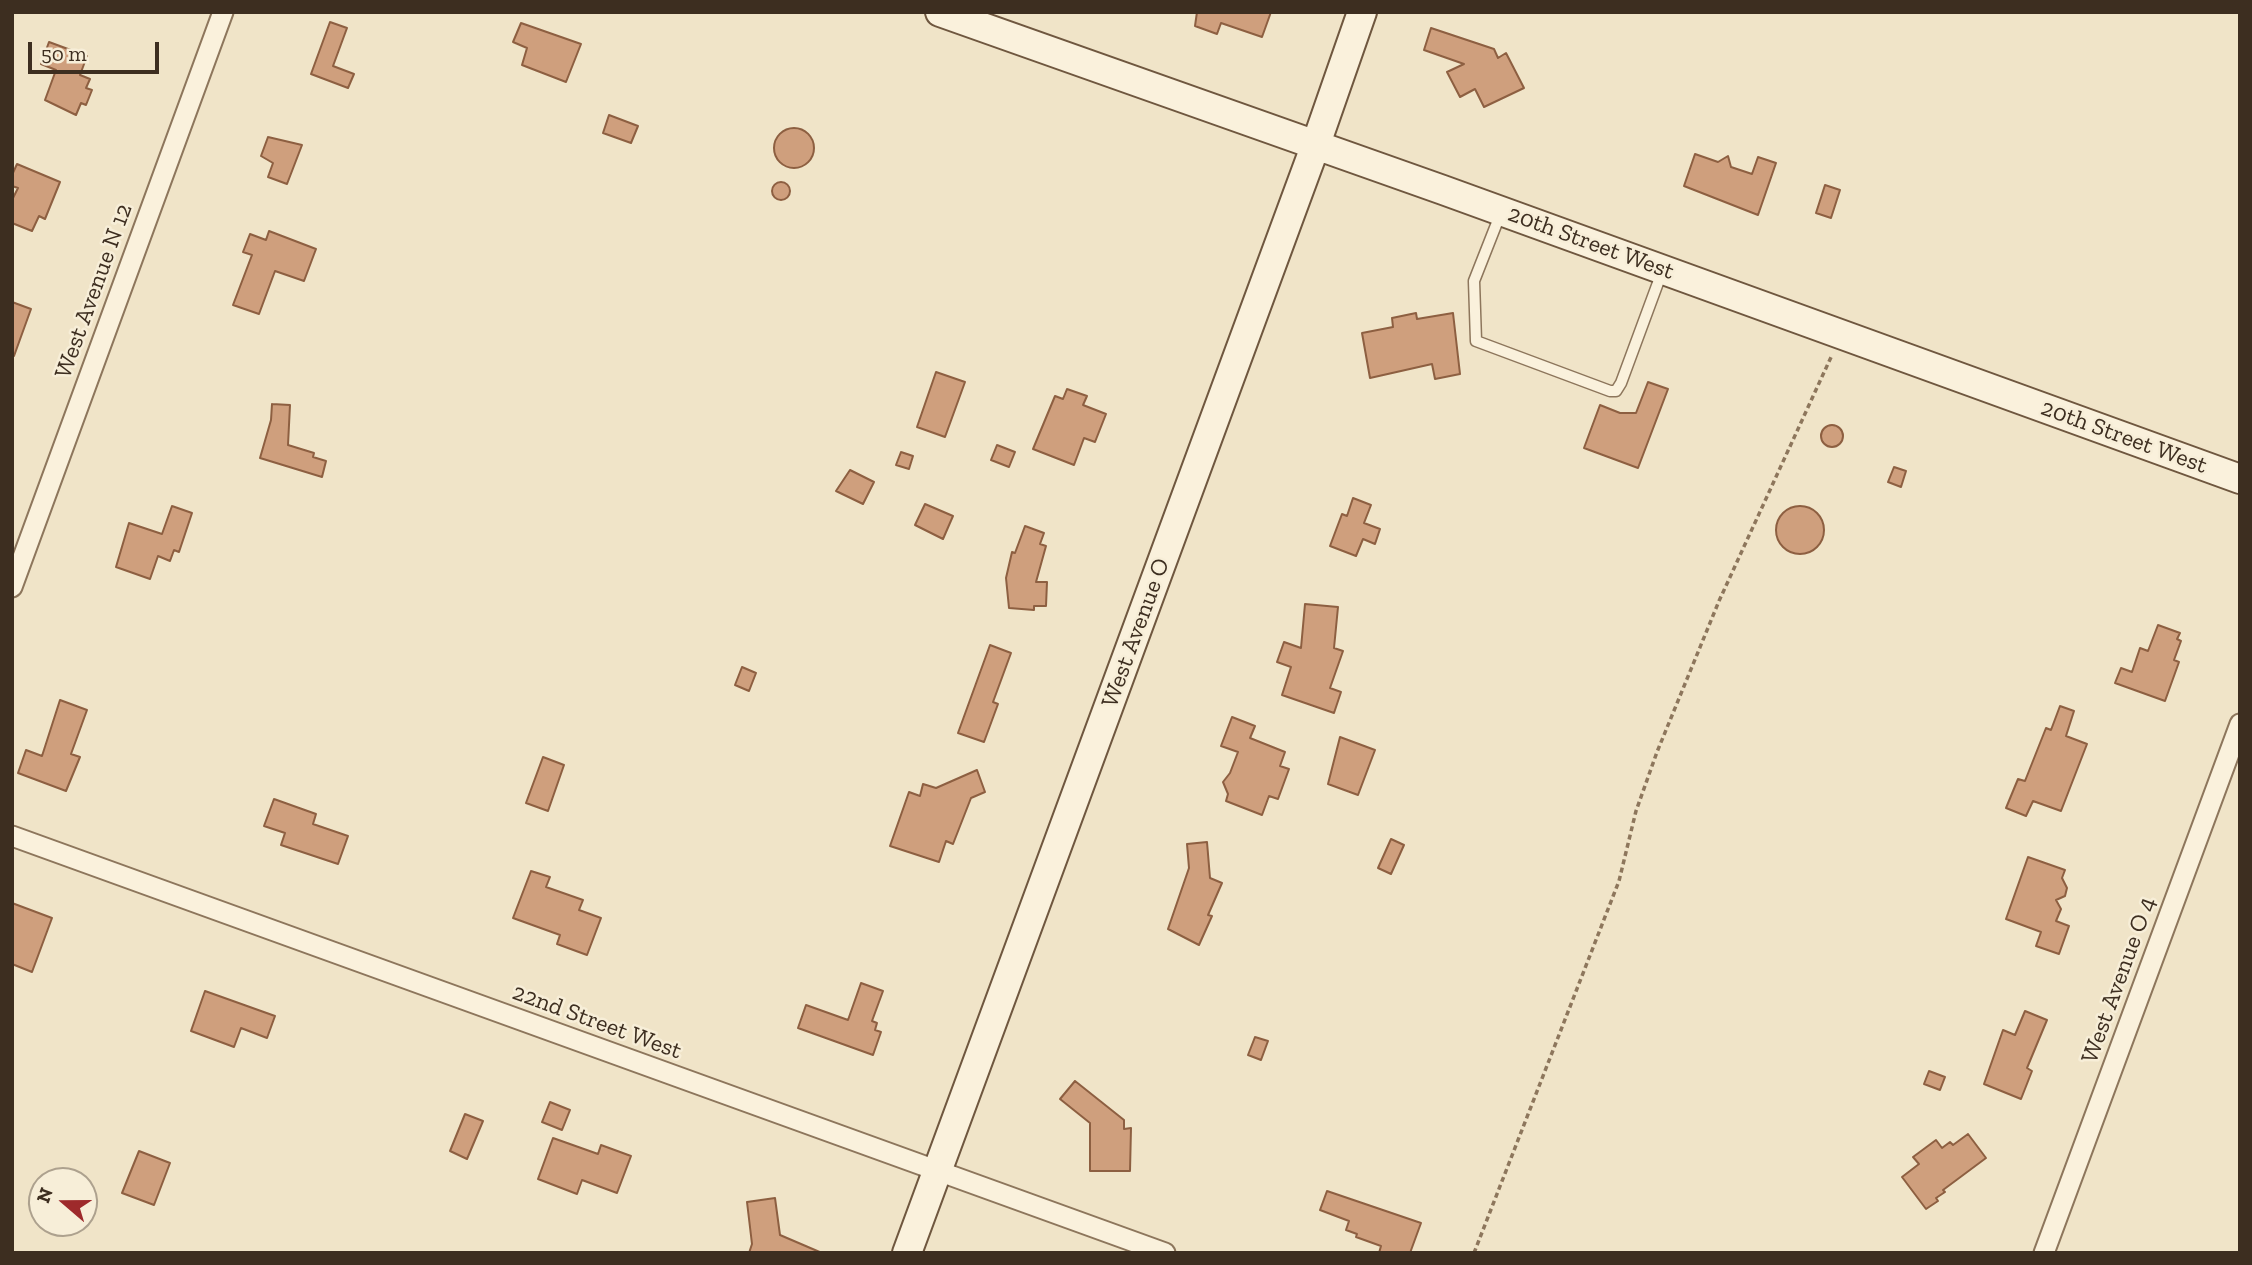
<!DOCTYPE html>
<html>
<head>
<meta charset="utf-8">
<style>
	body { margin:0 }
	#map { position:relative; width:2252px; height:1265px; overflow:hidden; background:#f0e4c8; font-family:"Zilla Slab",serif }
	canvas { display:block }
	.frame { position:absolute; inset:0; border:14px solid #3d2e20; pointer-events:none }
	.north { position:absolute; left:28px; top:1167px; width:70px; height:70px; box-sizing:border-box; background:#f7eed8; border:2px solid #ada18e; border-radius:50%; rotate:290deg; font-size:19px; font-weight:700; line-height:28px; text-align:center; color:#3d2e20 }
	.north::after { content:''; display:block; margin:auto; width:24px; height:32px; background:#9e2a2b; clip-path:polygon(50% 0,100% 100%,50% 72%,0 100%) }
	.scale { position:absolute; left:28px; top:42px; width:131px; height:32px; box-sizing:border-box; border:4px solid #3d2e20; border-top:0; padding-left:9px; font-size:21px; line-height:24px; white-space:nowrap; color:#3d2e20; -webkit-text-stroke:5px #f7eed8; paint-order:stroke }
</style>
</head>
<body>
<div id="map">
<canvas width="2252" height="1265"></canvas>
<div class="frame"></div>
<div class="north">N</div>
<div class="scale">50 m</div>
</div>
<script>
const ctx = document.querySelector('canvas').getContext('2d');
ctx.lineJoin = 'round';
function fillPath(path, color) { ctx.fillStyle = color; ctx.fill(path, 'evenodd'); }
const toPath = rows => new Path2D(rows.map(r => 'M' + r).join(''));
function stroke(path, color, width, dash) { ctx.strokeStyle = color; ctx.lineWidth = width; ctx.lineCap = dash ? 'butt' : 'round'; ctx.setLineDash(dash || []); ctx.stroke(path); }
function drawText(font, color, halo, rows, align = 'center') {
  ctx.font = font + ' "Zilla Slab",serif'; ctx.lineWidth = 5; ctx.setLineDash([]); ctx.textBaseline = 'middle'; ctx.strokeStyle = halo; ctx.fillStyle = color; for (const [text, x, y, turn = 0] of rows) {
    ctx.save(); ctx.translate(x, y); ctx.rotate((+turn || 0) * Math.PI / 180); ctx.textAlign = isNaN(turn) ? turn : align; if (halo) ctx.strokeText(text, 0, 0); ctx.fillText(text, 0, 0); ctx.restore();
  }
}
const building = toPath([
	[1197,12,1271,12,1262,37,1221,23,1217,34,1195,26,1197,12],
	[330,22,347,28,333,66,354,74,348,88,311,74,330,22],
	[521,23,581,44,566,82,522,65,527,48,513,42,521,23],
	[1431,28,1494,49,1498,58,1506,53,1524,88,1484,107,1475,89,1460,97,1447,72,1464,64,1424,50,1431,28],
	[49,42,87,56,80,75,90,79,86,88,92,90,86,105,81,103,76,115,45,100,56,70,41,64,49,42],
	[609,115,638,126,631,143,603,133,609,115],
	'774 148a20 20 0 1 1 40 0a20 20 0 1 1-40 0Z',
	[268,137,302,145,287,184,268,177,273,163,261,156,268,137],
	[1695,154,1718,162,1728,156,1731,167,1752,174,1758,157,1776,163,1758,215,1684,186,1695,154],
	[17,164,60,182,45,219,39,216,32,231,12,223,12,200,18,188,12,186,12,175,17,164],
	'772 191a9 9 0 1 1 18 0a9 9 0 1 1-18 0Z',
	[1825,185,1840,190,1831,218,1816,213,1825,185],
	[269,231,316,249,304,281,275,271,259,314,233,305,252,255,243,252,250,234,266,240,269,231],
	[12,302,31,309,14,356,12,355,12,302],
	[1416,313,1417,319,1453,313,1460,374,1435,379,1432,364,1370,378,1362,333,1393,327,1392,318,1416,313],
	[936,372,965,382,945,437,917,427,936,372],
	[1648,382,1668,389,1638,468,1584,448,1600,405,1620,413,1636,413,1648,382],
	[1067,389,1087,396,1083,405,1106,414,1095,442,1084,438,1074,465,1033,449,1055,396,1063,399,1067,389],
	[272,404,290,405,288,445,314,453,313,457,326,461,322,477,260,458,271,420,272,404],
	'1821 436a11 11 0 1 1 22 0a11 11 0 1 1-22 0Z',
	[997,445,1015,452,1009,467,991,460,997,445],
	[901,452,913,456,909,469,896,465,901,452],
	[1894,467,1906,471,1901,487,1888,482,1894,467],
	[850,470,874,482,863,504,836,491,850,470],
	[1353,498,1371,505,1364,523,1380,529,1375,544,1363,539,1356,556,1330,546,1342,514,1347,516,1353,498],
	[925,504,953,516,943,539,915,525,925,504],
	'1776 530a24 24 0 1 1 48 0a24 24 0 1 1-48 0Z',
	[172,506,192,513,179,552,174,550,170,561,158,556,150,579,116,567,129,523,162,534,172,506],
	[1025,526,1044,533,1040,544,1046,546,1036,582,1047,582,1046,606,1034,606,1034,610,1009,608,1006,578,1012,552,1015,553,1025,526],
	[1305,604,1338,607,1334,648,1343,651,1330,688,1341,692,1334,713,1282,695,1291,667,1277,662,1284,642,1301,648,1305,604],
	[2158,625,2180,633,2177,639,2181,641,2174,660,2179,662,2165,701,2115,683,2121,668,2132,672,2140,648,2148,651,2158,625],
	[990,645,1011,653,993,702,998,704,984,742,958,733,990,645],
	[742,667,756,673,749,691,735,685,742,667],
	[60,700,87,710,71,754,80,757,66,791,18,773,26,750,42,756,60,700],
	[2060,706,2074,711,2066,736,2087,744,2061,811,2033,801,2026,816,2006,808,2018,779,2025,781,2046,728,2051,730,2060,706],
	[1232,717,1255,726,1250,738,1285,752,1280,766,1289,769,1278,799,1269,796,1262,815,1226,801,1228,794,1223,782,1230,773,1238,752,1221,746,1232,717],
	[1340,737,1375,750,1358,795,1328,784,1340,737],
	[543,757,564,765,548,811,526,803,543,757],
	[977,770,985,792,971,798,953,844,946,841,939,862,890,846,909,792,920,796,923,784,936,788,977,770],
	[274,799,316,814,313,824,348,836,338,864,281,845,285,833,264,826,274,799],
	[1391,839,1404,845,1391,874,1378,868,1391,839],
	[1207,842,1210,878,1222,883,1208,915,1212,916,1199,945,1168,929,1189,868,1187,844,1207,842],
	[2028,857,2065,870,2062,878,2067,888,2065,896,2056,900,2061,909,2056,921,2069,926,2059,954,2036,946,2041,932,2006,919,2028,857],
	[531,871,550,877,546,887,583,900,579,910,601,918,587,955,557,944,560,935,513,918,531,871],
	[12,903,52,918,32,972,12,964,12,903],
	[861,983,883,991,872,1021,877,1023,875,1030,881,1032,873,1055,798,1028,806,1005,848,1020,861,983],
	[205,991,275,1016,267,1038,241,1028,234,1047,191,1031,205,991],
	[2025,1011,2047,1020,2027,1068,2032,1071,2021,1099,1984,1084,2003,1030,2015,1035,2025,1011],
	[1255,1037,1268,1041,1261,1060,1248,1055,1255,1037],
	[1929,1071,1945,1077,1940,1090,1924,1084,1929,1071],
	[1075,1081,1124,1120,1124,1129,1131,1128,1130,1171,1090,1171,1090,1123,1060,1099,1075,1081],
	[550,1102,570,1110,562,1130,542,1122,550,1102],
	[465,1114,483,1121,467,1159,450,1151,465,1114],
	[1968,1134,1986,1158,1943,1190,1945,1192,1936,1198,1938,1201,1926,1209,1902,1177,1919,1164,1913,1157,1936,1140,1942,1148,1950,1142,1953,1145,1968,1134],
	[553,1138,598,1154,601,1145,631,1156,617,1193,582,1180,577,1194,538,1179,553,1138],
	[139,1151,170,1163,154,1205,122,1193,139,1151],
	[1327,1191,1421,1223,1410,1253,1379,1253,1381,1246,1356,1237,1357,1234,1346,1230,1349,1221,1320,1210,1327,1191],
	[775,1198,780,1235,822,1253,749,1253,752,1244,747,1202,775,1198]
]);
fillPath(building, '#cf9f7d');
stroke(building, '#8d5f41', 2);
const lane = toPath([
	[1500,215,1474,281,1476,341,1610,391,1616,391,1621,383,1662,272]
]);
const street = toPath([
	[12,587,223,12],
	[12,836,1165,1253],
	[2044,1253,2240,724]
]);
const secondary = toPath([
	[940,12,1443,190,2240,479],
	[907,1253,1316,144,1362,12]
]);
stroke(lane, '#8d765c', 13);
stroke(street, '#8d765c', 23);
stroke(secondary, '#6f573f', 32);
stroke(toPath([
	[1474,1253,1619,881,1636,811,1657,752,1719,601,1832,355]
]), '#8d765c', 3.5, [5, 3.5]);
stroke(lane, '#faf1dc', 10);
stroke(street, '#faf1dc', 19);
stroke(secondary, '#faf1dc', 28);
drawText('24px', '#3d2e20', '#f7eed8', [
	["20th Street West",1591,243,20],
	["West Avenue N 12",94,291,-70],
	["20th Street West",2124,437,20],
	["West Avenue O",1136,633,-70],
	["West Avenue O 4",2119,980,-70],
	["22nd Street West",597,1022,20]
]);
</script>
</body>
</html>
